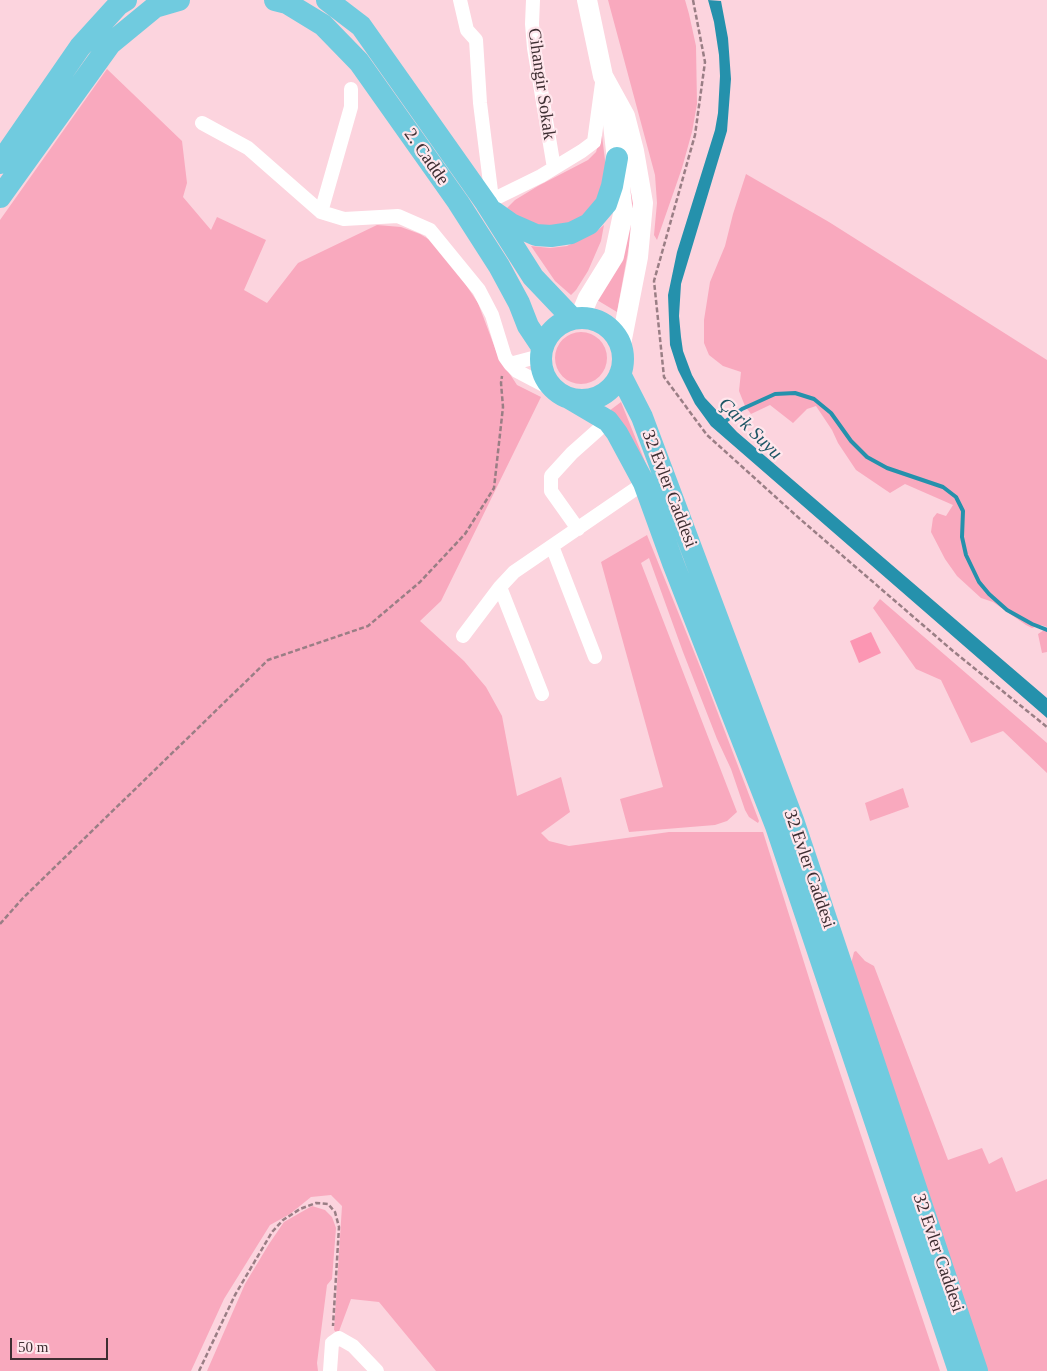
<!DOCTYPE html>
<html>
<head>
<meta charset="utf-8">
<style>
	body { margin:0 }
	#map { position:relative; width:1047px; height:1371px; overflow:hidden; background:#fcd4de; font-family:Georgia,serif }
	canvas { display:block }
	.scale { position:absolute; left:10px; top:1338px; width:98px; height:22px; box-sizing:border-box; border:2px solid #3e2e32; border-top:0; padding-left:6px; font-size:15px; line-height:18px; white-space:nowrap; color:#3e2e32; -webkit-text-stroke:4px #ffe6ec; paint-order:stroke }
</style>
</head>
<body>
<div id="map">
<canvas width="1047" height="1371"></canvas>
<div class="scale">50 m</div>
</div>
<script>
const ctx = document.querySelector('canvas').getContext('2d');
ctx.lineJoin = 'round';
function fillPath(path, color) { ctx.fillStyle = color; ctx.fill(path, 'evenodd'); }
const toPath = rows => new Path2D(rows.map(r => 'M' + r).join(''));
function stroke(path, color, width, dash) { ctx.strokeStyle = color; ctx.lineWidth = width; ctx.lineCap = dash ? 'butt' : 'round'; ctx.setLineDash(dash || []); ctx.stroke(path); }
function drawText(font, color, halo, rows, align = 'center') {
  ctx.font = font + ' Georgia,serif'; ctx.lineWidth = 4.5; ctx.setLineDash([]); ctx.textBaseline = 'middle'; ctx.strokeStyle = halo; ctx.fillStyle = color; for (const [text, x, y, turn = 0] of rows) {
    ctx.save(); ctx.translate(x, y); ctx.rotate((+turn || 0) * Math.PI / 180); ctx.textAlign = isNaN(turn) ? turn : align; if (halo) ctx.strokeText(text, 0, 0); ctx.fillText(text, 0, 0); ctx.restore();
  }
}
fillPath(toPath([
	[608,0,685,0,689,14,696,46,697,104,692,132,682,168,657,240,654,235,657,203,655,175],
	[107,69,182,141,187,183,183,197,211,230,217,217,266,240,244,290,267,303,298,263,377,225,401,227,420,234,440,246,478,303,498,356,517,385,541,397,441,601,420,621,464,661,486,687,502,716,517,796,561,777,570,812,541,833,549,841,569,846,669,832,763,832,820,1013,940,1371,436,1371,379,1302,351,1299,338,1334,334,1330,342,1206,331,1195,311,1197,290,1214,270,1225,224,1299,191,1371,0,1371,0,220],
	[601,136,602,136,607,176,605,189,579,222,534,229,507,208,515,200,538,186,588,160,596,152],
	[632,170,634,218,617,312,597,300],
	[746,174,829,222,1047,360,1047,627,1041,625,1032,628,1026,625,993,602,981,598,957,576,945,559,931,532,933,518,937,513,946,516,953,505,905,484,890,493,856,470,838,443,832,430,816,406,807,409,793,423,770,405,751,414,745,406,739,391,741,372,723,366,709,355,704,343,704,320,710,282,725,246,733,214],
	[604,225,601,241,588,271,576,290,571,295,555,281,531,246,550,248,567,246,597,231],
	'555 358a26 26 0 1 1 52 0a26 26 0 1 1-52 0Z',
	[621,402,660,499,609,411],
	[647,535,703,674,759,821,758,823,749,817,745,810,731,769,717,739,683,652,649,558,641,563,737,812,727,821,715,825,629,832,620,799,663,787,601,562],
	[880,599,1047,743,1047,773,1003,731,971,743,941,680,916,669,873,608],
	[1047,628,1047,652,1042,653,1038,634],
	[903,788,909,807,870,821,865,803],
	[856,951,865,961,874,966,948,1160,982,1148,989,1164,1002,1157,1016,1192,1047,1179,1047,1371,986,1371,851,964,854,952],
	[312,1206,325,1210,332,1217,336,1228,332,1279,327,1285,317,1363,318,1371,207,1371,245,1284,269,1244,284,1222]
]), '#f9a9be');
fillPath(toPath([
	[708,0,721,1,728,38,731,79,727,131,681,284,679,316,681,337,683,351,692,375,705,398,737,432,1047,698,1047,718,711,426,695,404,678,370,670,345,668,295,677,252,715,130,718,113,720,76,719,55,714,22]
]), '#2591ac');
stroke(toPath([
	[723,423,742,409,775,394,795,393,814,399,831,413,851,441,867,457,887,468,943,487,956,497,963,511,962,537,966,555,979,582,989,594,1007,610,1032,624,1047,630]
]), '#2591ac', 4);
fillPath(toPath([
	[871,632,881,653,859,663,850,641]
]), '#fc96b3');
stroke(toPath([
	[693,0,705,62,695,135,654,281,664,377,707,435,800,519,953,651,1047,727],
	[0,924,23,898,268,660,368,626,420,582,465,534,494,488,503,407,501,383,502,376],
	[199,1371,235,1295,272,1232,283,1220,300,1209,316,1203,328,1204,335,1212,339,1227,333,1326]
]), '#9a7e85', 2.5, [5, 2.5]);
stroke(toPath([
	[460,0,467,30,476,40,480,103,492,199],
	[533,0,532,24,534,48,554,168],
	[202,123,248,148,321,212,344,219,398,216,430,230,479,290,492,315,505,357,510,364,540,356],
	[486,203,541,176,582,151,594,142,603,76],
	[321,212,351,107,351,89],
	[510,364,517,371,557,392],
	[578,529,551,491,551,476,572,453,608,421],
	[552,546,595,657],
	[500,587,542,694],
	[463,636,500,587,514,572,644,483],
	[330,1371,332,1343,339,1338,353,1346,377,1371]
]), '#fff', 14);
stroke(toPath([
	[587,0,603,76,625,116,634,151,643,203,638,257,621,344],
	[580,317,588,298,614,256,623,214,611,106]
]), '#fff', 20);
stroke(toPath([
	[275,0,287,3,323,25,359,62,458,202,499,266,519,303,528,326,542,347],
	[327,0,361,26,486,203,533,277,572,318],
	[0,163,80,47,118,5,126,0],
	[0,197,110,44,155,7,179,0],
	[494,212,511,224,536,235,551,236,571,233,589,224,606,204,612,186,617,158],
	'541 359a41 41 0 1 1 82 0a41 41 0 1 1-82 0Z',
	[620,374,642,417,793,820,977,1371],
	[569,398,608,421,617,433,644,483,673,563,776,826,959,1371]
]), '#70cbdf', 22);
drawText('18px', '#3e2e32', '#ffe6ec', [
	["Cihangir Sokak",541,84,82],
	["2. Cadde",426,157,55],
	["32 Evler Caddesi",669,489,69],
	["32 Evler Caddesi",809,869,71],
	["32 Evler Caddesi",938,1253,71]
]);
drawText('italic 19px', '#1e5665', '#ffe6ec', [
	["Çark Suyu",750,429,44]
]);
</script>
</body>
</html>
